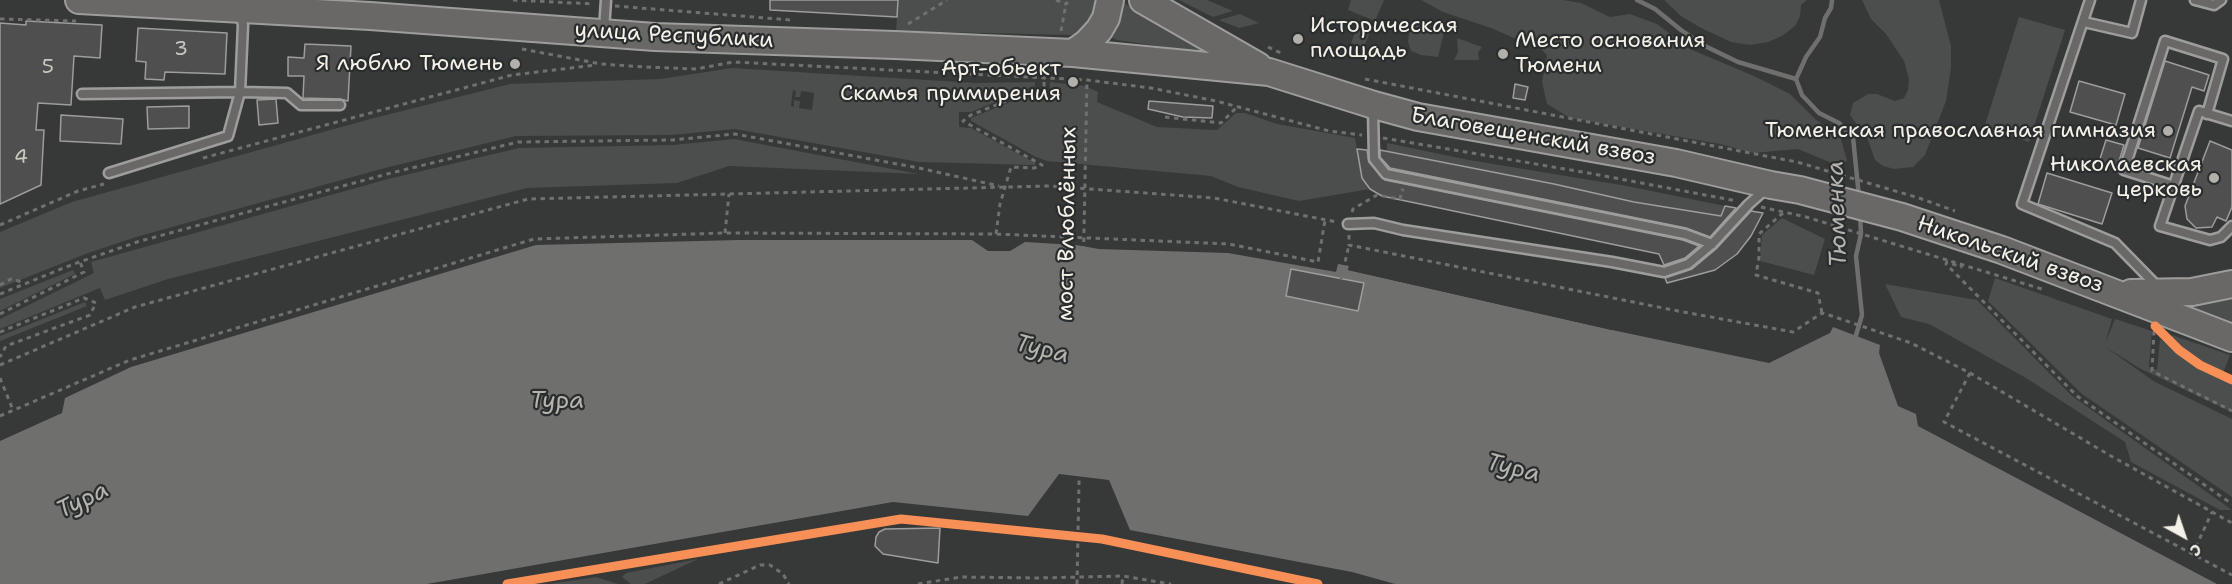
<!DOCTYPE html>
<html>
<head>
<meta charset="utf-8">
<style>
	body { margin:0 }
	#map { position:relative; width:2232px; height:584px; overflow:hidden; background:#373838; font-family:"Shantell Sans",sans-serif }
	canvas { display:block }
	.north { position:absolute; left:2154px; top:506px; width:60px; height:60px; -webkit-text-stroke:4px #2a2d2e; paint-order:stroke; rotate:140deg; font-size:16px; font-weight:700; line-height:24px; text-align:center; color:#f4f1e8 }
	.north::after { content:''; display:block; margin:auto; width:21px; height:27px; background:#f4f1e8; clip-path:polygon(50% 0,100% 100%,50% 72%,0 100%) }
</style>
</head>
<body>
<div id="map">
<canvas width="2232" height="584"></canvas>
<div class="north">С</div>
</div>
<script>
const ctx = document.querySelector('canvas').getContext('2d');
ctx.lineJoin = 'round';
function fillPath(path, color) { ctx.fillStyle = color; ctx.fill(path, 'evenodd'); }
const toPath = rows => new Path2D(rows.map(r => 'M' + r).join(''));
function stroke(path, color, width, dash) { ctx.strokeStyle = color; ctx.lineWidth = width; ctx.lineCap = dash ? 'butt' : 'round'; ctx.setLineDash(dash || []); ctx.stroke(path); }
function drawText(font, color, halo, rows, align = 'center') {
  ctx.font = font + ' "Shantell Sans",sans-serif'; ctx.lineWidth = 4.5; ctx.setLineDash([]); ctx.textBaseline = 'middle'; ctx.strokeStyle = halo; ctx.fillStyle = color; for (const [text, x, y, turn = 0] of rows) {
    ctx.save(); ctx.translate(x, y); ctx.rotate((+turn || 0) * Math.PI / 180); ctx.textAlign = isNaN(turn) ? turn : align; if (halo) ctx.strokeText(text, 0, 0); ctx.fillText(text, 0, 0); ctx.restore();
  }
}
fillPath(toPath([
	[898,0,1101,0,1101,9,1082,32,1072,35,896,31],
	[1179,0,1207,0,1233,11,1213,17],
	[1351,0,1384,0,1375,21,1348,10],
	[1421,0,1563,0,1581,3,1610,17,1630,14,1657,24,1690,49,1754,76,1790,94,1815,119,1840,136,1847,160,1841,167,1798,149,1753,153,1720,144,1570,118,1547,104,1542,82,1547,55,1533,41,1521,41,1491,28,1443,12],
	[1664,0,1807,0,1801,5,1800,16,1795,26,1782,36,1768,42,1750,45,1731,42,1701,28,1681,16],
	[1862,0,1939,0,1951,46,1951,68,1946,101,1925,155,1913,167,1894,169,1883,166,1875,160,1868,140,1850,115,1853,103,1868,94,1877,94,1895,101,1904,98,1908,90,1909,79,1904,61,1886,34,1871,19],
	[1124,3,1200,49,1199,52,1117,40,1111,37,1120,8],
	[1240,14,1259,23,1239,28,1219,20],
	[2019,17,2065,30,2029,142,1984,128],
	[1359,22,1372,27,1364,47,1351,43],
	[1415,25,1429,25,1444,32,1438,57,1421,55,1411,51,1408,42,1409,33],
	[1457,38,1482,47,1478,53,1479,60,1454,60,1458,52],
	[732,68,976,83,1035,82,1035,86,971,112,959,112,959,127,971,128,1035,163,1035,165,919,162,735,129,672,135,516,136,385,168,136,237,88,253,0,288,0,232,72,202,370,119,510,84,660,79],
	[793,90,796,91,795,97,800,97,801,91,814,93,812,110,799,108,800,101,794,100,794,107,791,106],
	[1050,82,1085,86,1098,92,1097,102,1157,127,1217,130,1236,113,1245,113,1277,124,1355,138,1362,177,1370,189,1299,201,1238,187,1211,176,1047,161,1036,157,971,121,971,118,1040,90,1050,90],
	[734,139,919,174,729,166,677,183,527,188,168,279,105,300,100,288,0,329,0,319,94,273,91,262,388,179,519,148,673,145],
	[1387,143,1469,160,1627,186,1725,206,1721,216,1634,202,1387,151],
	[1782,218,1825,239,1814,275,1760,261,1762,235],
	[73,270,75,274,0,311,0,299],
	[1995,278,2112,319,2105,344,2115,319,2152,331,2149,367,2157,370,2160,339,2196,366,2232,384,2232,412,2139,368,2104,346,2155,382,2232,419,2232,497,2082,394,1988,301],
	[1885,284,1977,300,2072,396,2232,510,2220,510,2131,462,2125,442,2026,378,1929,324,1901,317],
	[2232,299,2232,323,2182,308],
	[85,302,87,306,0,341,0,336],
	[2172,335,2230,355,2223,373,2202,363,2178,347,2170,339],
	[698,559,645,584,631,584,622,577,626,573],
	[596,577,618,584,549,584]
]), '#4b4e4c');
fillPath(toPath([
	[739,240,972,240,988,251,1010,251,1025,242,1076,245,1099,249,1228,253,1336,272,1338,264,1349,266,1348,270,1612,330,1769,363,1830,333,1833,327,1880,345,1879,353,1898,406,1916,414,1918,426,2217,584,1395,584,1352,572,1130,530,1109,480,1059,474,1028,516,893,502,427,584,0,584,0,441,62,413,65,398,131,367,536,245]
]), '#6f706d');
fillPath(toPath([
	[1349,266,1612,327,1612,330,1348,270]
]), '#373838');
stroke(toPath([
	[1637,0,1655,9,1681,30,1705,46,1738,62,1796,79,1802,95,1819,113,1839,123,1853,137,1859,197],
	[1796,79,1806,57,1820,37,1825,18,1831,8,1832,0],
	[1854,342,1862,315,1856,256,1861,234,1860,214]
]), '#6f706d', 4.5);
const building = toPath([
	[770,0,898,0,897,17,770,10,770,0],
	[26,21,102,25,100,58,74,56,71,105,38,103,36,130,44,130,41,185,0,204,0,23,26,25,26,21],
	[138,28,227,33,225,74,165,72,164,80,145,79,146,62,136,61,138,28],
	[305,44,351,46,348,101,340,99,303,98,304,76,288,76,288,57,304,58,305,44],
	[2165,61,2209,75,2204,91,2192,87,2170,158,2138,148,2165,61],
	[2079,81,2125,94,2116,125,2070,112,2079,81],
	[1515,84,1528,87,1525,100,1513,98,1515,84],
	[276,99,278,123,259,125,257,100,276,99],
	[1149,101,1213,106,1212,118,1183,117,1148,109,1149,101],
	[189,106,189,128,148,129,147,107,189,106],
	[61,115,123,119,121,144,60,141,61,115],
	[2106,140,2124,145,2117,168,2099,162,2106,140],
	[2210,141,2232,150,2232,207,2226,221,2217,217,2212,227,2196,228,2187,219,2185,206,2210,141],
	[1357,149,1367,150,1369,162,1385,180,1683,240,1699,246,1685,258,1664,265,1659,254,1382,196,1370,189,1362,178,1357,149],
	[1380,150,1554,184,1634,202,1721,216,1725,206,1736,208,1710,237,1686,228,1390,168,1380,157,1380,150],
	[2047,173,2112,193,2102,224,2038,204,2047,173],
	[1751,211,1763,213,1751,236,1737,254,1715,270,1667,283,1665,278,1692,269,1716,249,1751,211],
	[1291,269,1364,283,1358,311,1286,296,1291,269],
	[940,528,938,563,883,554,875,546,876,537,879,532,885,529,940,528]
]);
fillPath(building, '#4f4f4f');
stroke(building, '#9d9d9b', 1.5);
const lane = toPath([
	[2090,0,2022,204,2115,243,2159,288],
	[2195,0,2214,5,2221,0],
	[240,13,243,25,240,92,287,93,301,105,340,105],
	[2084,22,2132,33,2141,0],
	[604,30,606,0],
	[82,94,240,92,228,136,109,173],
	[1373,109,1374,159,1386,174,1685,234,1712,244],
	[2232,121,2199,111,2160,226,2210,240,2221,237,2232,226],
	[2174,186,2124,170,2165,41,2223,59,2207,114],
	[1348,224,1374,223,1403,230,1612,262,1664,272,1688,264,1712,244,1749,204,1767,188]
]);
const primary = toPath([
	[79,0,370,16,655,37,895,45,1073,53,1269,72,1374,105,1418,117,1676,163,1771,185,1800,190,1902,217,2002,250,2232,338],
	[1143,0,1258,66],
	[1073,53,1087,43,1099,30,1106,18,1110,0],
	[2131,293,2192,292,2232,284]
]);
stroke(lane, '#9d9d9b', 13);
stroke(primary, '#9d9d9b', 30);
stroke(toPath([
	[513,0,594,4],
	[1056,0,1066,4,1070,0],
	[615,6,791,20],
	[0,19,76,21],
	[908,24,947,0],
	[1061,31,1066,4],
	[1268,47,1281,53],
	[522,49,601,64,645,67,696,69,733,62,1087,80,1151,88,1216,101,1329,131,1362,135],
	[1365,79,1797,162,1919,198,1955,211],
	[1165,117,1221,123,1237,107],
	[1383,138,1583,172,1737,201],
	[203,158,512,75,596,65],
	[1761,207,1806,217,2045,290],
	[1352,212,1353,209,1377,195,1400,199,1402,190,1404,190],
	[1783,213,1759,234,1759,257,1756,275,1818,293,1822,313],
	[0,225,78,191,104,184],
	[725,233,729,194],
	[996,234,1000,204,1011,167,1034,168,1042,165,963,121,971,115,1044,86,1044,77],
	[1349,235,1349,245,1678,311,1793,332,1822,313,1832,316,1911,343,1970,373,2111,456,2232,523],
	[1962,263,1961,267,1947,262,1946,264,2077,396,2232,504],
	[1341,279,1349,245],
	[0,285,11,279,19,281,21,285],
	[0,294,71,265,137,242,387,174,518,142,672,140,735,134,919,168,999,186],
	[0,314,84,272,80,262],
	[2154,331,2152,371,2232,411],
	[0,332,84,298,96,303,90,315,6,346,0,357],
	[0,365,135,307,528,199,1049,186,1214,198,1337,222],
	[1970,373,1944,422,2232,575],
	[0,378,13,410],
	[0,416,130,360,534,239,725,233,996,234,1229,244,1318,262,1325,220],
	[2192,555,2212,512],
	[719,584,760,565,770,565,783,574,789,584],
	[918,584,961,577,1038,578,1123,576,1171,584],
	[1122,584,1123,576]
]), '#70706f', 3, [4.5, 4.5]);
stroke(lane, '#696866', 8);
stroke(primary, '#696866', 26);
stroke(toPath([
	[1077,584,1087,80]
]), '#70706f', 3, [4.5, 4.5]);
stroke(toPath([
	[2155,326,2179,350,2200,365,2232,380],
	[507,584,901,519,1102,539,1318,584]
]), '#f78f57', 9);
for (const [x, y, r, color] of [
	[1298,39,6,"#b2b0aa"],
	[1503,54,6,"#b2b0aa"],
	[515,64,6,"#b2b0aa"],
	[1073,82,6,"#b2b0aa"],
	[2168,131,6,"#b2b0aa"],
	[2214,178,6,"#b2b0aa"]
]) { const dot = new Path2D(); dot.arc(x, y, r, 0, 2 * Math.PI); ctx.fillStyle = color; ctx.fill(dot); stroke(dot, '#2a2d2e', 2); }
drawText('20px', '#cbc8c2', null, [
	["3",181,50],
	["5",48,68],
	["4",21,158]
]);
drawText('22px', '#f4f1e8', '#2a2d2e', [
	["Историческая",1310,26,"left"],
	["площадь",1310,51,"left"],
	["Место основания",1515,41,"left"],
	["Тюмени",1515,66,"left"],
	["Я люблю Тюмень",503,64],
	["Арт-обьект",1061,69],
	["Скамья примирения",1061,94],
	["Тюменская православная гимназия",2156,131],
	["Николаевская",2202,165],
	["церковь",2202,190]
], 'right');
drawText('22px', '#f4f1e8', '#2a2d2e', [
	["улица Республики",674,36,3],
	["Благовещенский взвоз",1533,137,10],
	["мост Влюблённых",1068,224,-89],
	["Никольский взвоз",2010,255,19]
]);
drawText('italic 24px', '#b4b3ad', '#2a2d2e', [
	["Тюменка",1838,214,-92],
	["Тура",1042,350,14],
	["Тура",557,402],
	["Тура",1513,469,14],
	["Тура",83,501,-26]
]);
</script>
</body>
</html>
